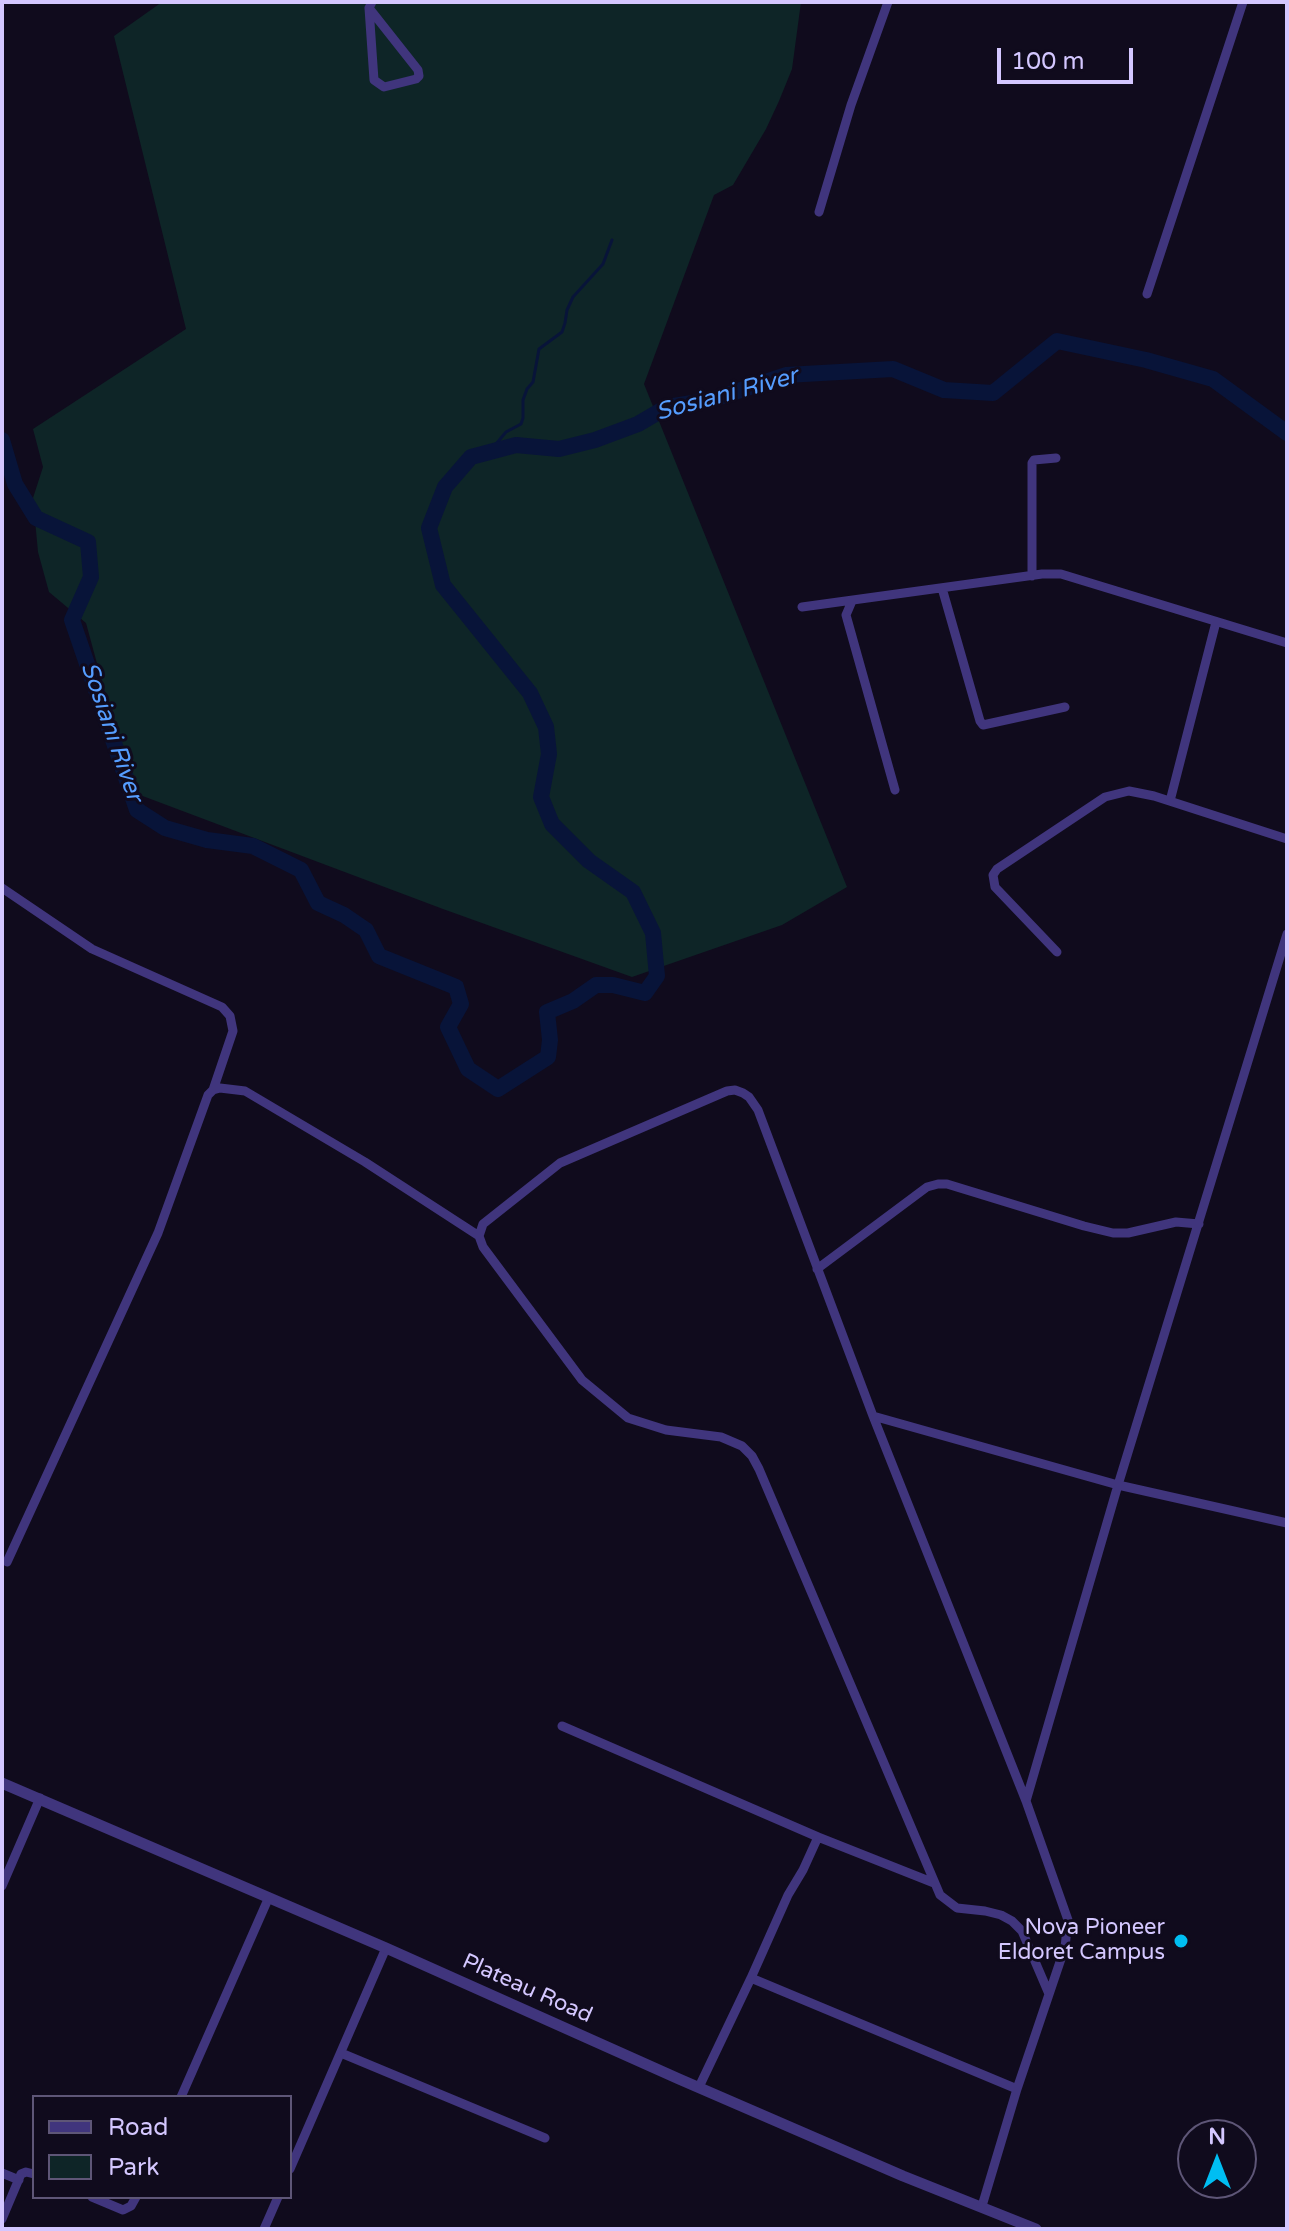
<!DOCTYPE html>
<html>
<head>
<meta charset="utf-8">
<style>
	body { margin:0 }
	#map { position:relative; width:1289px; height:2231px; overflow:hidden; background:#100b1d; font-family:"Varela Round",sans-serif }
	canvas { display:block }
	.frame { position:absolute; inset:0; border:4px solid #d4c7ff; pointer-events:none }
	.legend { position:absolute; left:32px; top:2095px; width:260px; height:104px; box-sizing:border-box; background:#100b1d; border:2px solid #5e5677; margin:0; padding:10px 14px; list-style:none; font-size:24px; color:#d4c7ff }
	.legend li { display:flex; align-items:center; gap:16px; height:40px }
	.legend b { width:40px; border:2px solid #5e5677 }
	.north { position:absolute; left:1177px; top:2119px; width:80px; height:80px; box-sizing:border-box; background:#100b1d; border:2px solid #5e5677; border-radius:50%; rotate:0deg; font-size:22px; font-weight:700; line-height:32px; text-align:center; color:#d4c7ff }
	.north::after { content:''; display:block; margin:auto; width:28px; height:36px; background:#00bef2; clip-path:polygon(50% 0,100% 100%,50% 72%,0 100%) }
	.scale { position:absolute; left:997px; top:48px; width:136px; height:36px; box-sizing:border-box; border:4px solid #d4c7ff; border-top:0; padding-left:10px; font-size:24px; line-height:28px; white-space:nowrap; color:#d4c7ff; -webkit-text-stroke:6px #100b1d; paint-order:stroke }
</style>
</head>
<body>
<div id="map">
<canvas width="1289" height="2231"></canvas>
<div class="frame"></div>
<ul class="legend">
<li><b style="height:10px;background:#40357d"></b>Road</li>
<li><b style="height:22px;background:#0e2527"></b>Park</li>
</ul>
<div class="north">N</div>
<div class="scale">100 m</div>
</div>
<script>
const ctx = document.querySelector('canvas').getContext('2d');
ctx.lineJoin = 'round';
function fillPath(path, color) { ctx.fillStyle = color; ctx.fill(path, 'evenodd'); }
const toPath = rows => new Path2D(rows.map(r => 'M' + r).join(''));
function stroke(path, color, width, dash) { ctx.strokeStyle = color; ctx.lineWidth = width; ctx.lineCap = dash ? 'butt' : 'round'; ctx.setLineDash(dash || []); ctx.stroke(path); }
function drawText(font, color, halo, rows, align = 'center') {
  ctx.font = font + ' "Varela Round",sans-serif'; ctx.lineWidth = 6; ctx.setLineDash([]); ctx.textBaseline = 'middle'; ctx.strokeStyle = halo; ctx.fillStyle = color; for (const [text, x, y, turn = 0] of rows) {
    ctx.save(); ctx.translate(x, y); ctx.rotate((+turn || 0) * Math.PI / 180); ctx.textAlign = isNaN(turn) ? turn : align; if (halo) ctx.strokeText(text, 0, 0); ctx.fillText(text, 0, 0); ctx.restore();
  }
}
fillPath(toPath([
	[162,2,801,2,792,69,779,101,766,129,733,185,714,195,644,384,847,887,782,925,632,977,443,909,132,792,86,623,49,592,38,552,33,498,43,467,33,429,186,329,114,36]
]), '#0e2527');
stroke(toPath([
	[494,451,496,444,506,432,521,424,523,418,523,400,527,389,533,382,539,349,562,332,565,323,567,310,573,297,603,264,612,240]
]), '#081439', 3);
stroke(toPath([
	[2,440,15,484,36,518,88,542,91,577,72,620,137,810,165,828,207,840,253,846,301,870,318,903,344,915,366,930,379,956,456,987,461,1004,448,1027,468,1069,498,1089,548,1057,550,1040,547,1012,573,1001,596,985,613,985,645,993,657,976,653,933,633,892,589,861,552,824,541,797,549,754,546,727,530,693,443,585,429,528,445,487,471,457,516,445,559,449,595,440,638,424,667,407,711,400,786,375,893,369,944,390,993,393,1057,341,1146,360,1213,379,1287,433]
]), '#081439', 16);
stroke(toPath([
	[369,8,374,80,384,87,416,79,419,76,418,70,369,8,372,2],
	[819,212,851,105,888,2],
	[1147,294,1243,2],
	[1032,576,1032,463,1034,460,1056,458],
	[942,588,980,721,983,725,1065,707],
	[852,601,846,615,895,790],
	[802,607,1042,574,1061,574,1287,643],
	[1170,801,1216,622],
	[2,888,92,949,222,1007,230,1016,233,1031,213,1090],
	[1057,952,995,887,993,875,997,869,1105,797,1129,791,1154,796,1287,839],
	[479,1236,483,1224,560,1163,727,1091,735,1090,743,1093,749,1097,758,1110,873,1416,1026,1801,1068,1920,1065,1947,1017,2089,982,2206],
	[817,1269,927,1187,938,1184,947,1184,1084,1226,1113,1233,1128,1233,1176,1222,1199,1224],
	[873,1416,1118,1485,1287,1523],
	[7,1562,158,1233,208,1095,213,1090,220,1088,245,1091,365,1162,479,1236,483,1247,582,1380,628,1418,666,1430,721,1437,742,1446,752,1456,759,1469,940,1895,957,1908,985,1911,1001,1915,1012,1921,1022,1931,1049,1994],
	[562,1726,818,1837],
	[1026,1801,1118,1485,1287,934],
	[2,1886,40,1798],
	[751,1978,788,1895,803,1870,818,1837,934,1883],
	[341,2053,545,2138],
	[699,2087,751,1978,1017,2089],
	[181,2097,269,1897],
	[290,2169,386,1948],
	[2,2173,19,2180],
	[92,2197,123,2210,131,2206,136,2197],
	[2,2219,21,2174,26,2172,34,2174],
	[264,2229,278,2197]
]), '#40357d', 9);
stroke(toPath([
	[2,1783,386,1948,679,2079,903,2176,1036,2229]
]), '#40357d', 11);
for (const [x, y, r, color] of [
	[1181,1941,8,"#00bef2"]
]) { const dot = new Path2D(); dot.arc(x, y, r, 0, 2 * Math.PI); ctx.fillStyle = color; ctx.fill(dot); stroke(dot, '#100b1d', 3); }
drawText('22px', '#d4c7ff', '#100b1d', [
	["Nova Pioneer",1165,1928],
	["Eldoret Campus",1165,1953]
], 'right');
drawText('22px', '#d4c7ff', '#100b1d', [
	["Plateau Road",527,1989,24]
]);
drawText('italic 24px', '#559dff', '#100b1d', [
	["Sosiani River",727,395,-15],
	["Sosiani River",111,732,71]
]);
</script>
</body>
</html>
